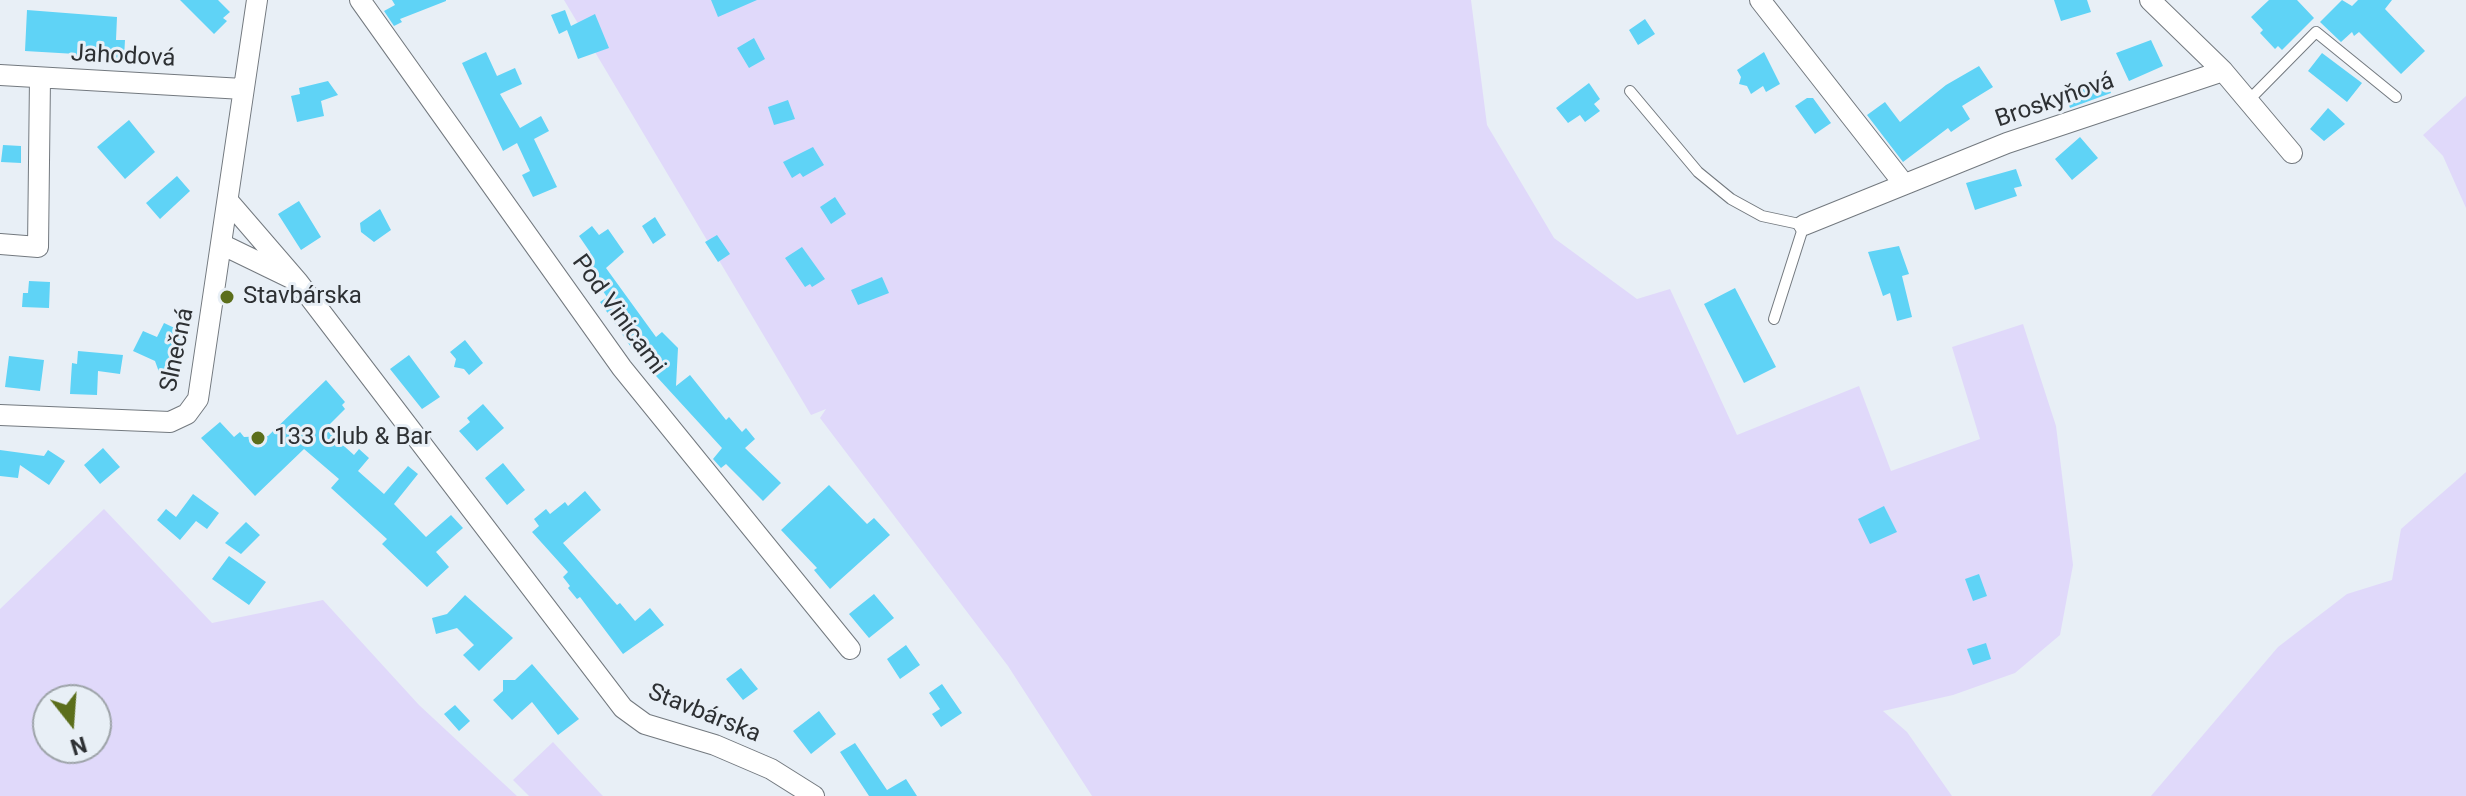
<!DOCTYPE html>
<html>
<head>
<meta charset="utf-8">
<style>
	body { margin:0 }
	#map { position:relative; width:2466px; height:796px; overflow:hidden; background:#e8eff6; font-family:Roboto,sans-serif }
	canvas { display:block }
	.north { position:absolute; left:32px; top:684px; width:80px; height:80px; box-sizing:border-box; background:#e8eff6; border:2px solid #9da3a8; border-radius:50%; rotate:163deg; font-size:22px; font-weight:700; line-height:32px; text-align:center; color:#2d3033 }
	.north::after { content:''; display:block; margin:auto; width:28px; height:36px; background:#5b6e1b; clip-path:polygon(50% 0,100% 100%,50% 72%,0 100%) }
</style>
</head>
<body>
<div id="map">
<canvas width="2466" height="796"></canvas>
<div class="north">N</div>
</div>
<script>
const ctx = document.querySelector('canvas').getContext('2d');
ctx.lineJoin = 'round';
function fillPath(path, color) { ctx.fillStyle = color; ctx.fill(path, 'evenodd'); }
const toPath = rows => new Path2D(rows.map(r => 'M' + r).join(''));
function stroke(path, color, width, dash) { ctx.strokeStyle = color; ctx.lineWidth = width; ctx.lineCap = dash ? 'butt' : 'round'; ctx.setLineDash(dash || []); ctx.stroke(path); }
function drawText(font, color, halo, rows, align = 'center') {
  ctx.font = font + ' Roboto,sans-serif'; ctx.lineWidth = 6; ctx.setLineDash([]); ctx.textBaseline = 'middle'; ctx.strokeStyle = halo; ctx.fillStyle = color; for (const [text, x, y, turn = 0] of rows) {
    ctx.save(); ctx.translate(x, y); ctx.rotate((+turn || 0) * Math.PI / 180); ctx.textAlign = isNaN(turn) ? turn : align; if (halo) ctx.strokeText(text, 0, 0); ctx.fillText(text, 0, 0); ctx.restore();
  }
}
fillPath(toPath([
	[564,0,1471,0,1487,125,1554,238,1637,299,1670,289,1737,435,1859,386,1891,471,1980,439,1952,347,2023,324,2056,426,2073,565,2060,635,2015,673,1953,695,1883,711,1907,732,1952,796,1092,796,1008,666,820,418,826,409,811,415],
	[2466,96,2466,208,2443,156,2423,135],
	[2466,472,2466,796,2151,796,2278,647,2347,594,2392,580,2401,529],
	[104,509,212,623,323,600,419,705,517,796,0,796,0,609],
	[48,700,96,700,96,748,48,748],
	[553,742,599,792,603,796,529,796,513,780]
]), '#e0d9fa');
fillPath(toPath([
	[180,0,218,0,230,12,223,18,227,21,214,34],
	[392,0,446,0,446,1,400,19,402,22,394,26,384,11,395,5],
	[711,0,757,0,718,17],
	[2054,0,2087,0,2091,12,2061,21],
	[2269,0,2297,0,2314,18,2282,50,2278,46,2275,49,2260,33,2263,30,2251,17],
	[2342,0,2352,6,2358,0,2392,0,2385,9,2425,51,2401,74,2359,32,2354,36,2352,32,2341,42,2320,22],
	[27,10,117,17,116,40,125,40,124,58,90,56,90,60,76,60,76,54,25,51],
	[565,10,571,26,595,14,609,48,578,59,567,30,559,34,551,15],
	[1645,19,1655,34,1638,45,1629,30],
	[754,38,765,59,749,68,737,48],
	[2151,40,2163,66,2129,81,2116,53],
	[486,52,497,76,515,68,522,84,500,94,520,128,541,116,549,131,534,139,557,187,533,197,522,175,530,171,517,143,503,151,462,63],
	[1764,52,1780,84,1766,92,1763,86,1751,94,1747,86,1739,84,1741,77,1737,70],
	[2322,53,2362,83,2347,102,2308,71],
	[1979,66,1993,87,1962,106,1970,119,1951,132,1948,128,1903,162,1867,115,1885,102,1900,122,1946,85],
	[328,81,338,95,321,101,324,116,297,122,291,96,300,94,299,88],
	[2107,81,2111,93,2070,108,2065,95],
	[1589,83,1600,99,1594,104,1600,111,1585,122,1580,115,1568,123,1556,108],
	[1807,98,1813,98,1831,123,1815,134,1795,106],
	[788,100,795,119,774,125,768,107],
	[2328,108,2345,124,2324,141,2310,129],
	[129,120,155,152,125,179,97,147],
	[2080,137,2098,158,2072,180,2055,159],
	[3,145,21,146,21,163,1,162],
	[813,147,824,165,803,177,800,173,792,178,783,162],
	[2016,169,2022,186,2014,188,2017,196,1975,210,1966,183],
	[177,176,190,191,160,219,146,203],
	[835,197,846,214,831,224,820,207],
	[299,201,321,237,301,250,278,214],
	[380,209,391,230,374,242,361,232,360,223],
	[655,217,666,235,653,244,642,226],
	[592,226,599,235,608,229,624,252,606,268,656,337,662,332,678,348,676,386,690,375,726,420,729,417,742,432,746,428,755,439,745,448,781,483,763,501,726,464,721,468,713,459,722,448,635,353,600,302,607,297,581,259,590,252,579,236],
	[717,235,730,254,718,262,705,242],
	[1899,246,1909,274,1902,276,1912,317,1897,321,1890,293,1883,296,1868,252],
	[802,247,825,279,812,287,810,284,805,287,785,258],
	[882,277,889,293,858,305,851,290],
	[29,281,50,282,49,308,22,307,23,293,28,293],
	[1735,288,1776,367,1744,383,1704,304],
	[164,323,183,332,174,352,178,364,159,372,155,361,133,351,143,331,157,337],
	[465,340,483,363,469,375,464,369,454,367,456,359,450,352],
	[78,351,123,355,120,374,98,371,97,395,70,394,72,363,77,364],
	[409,355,440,397,422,409,390,369],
	[9,356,44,360,40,391,5,387],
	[326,380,345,402,342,405,345,409,325,429,354,455,359,449,369,458,358,471,384,494,408,466,418,474,394,504,426,537,451,515,463,528,436,552,449,567,427,587,382,544,387,539,331,488,339,479,304,449,255,496,201,438,220,422,234,437,240,432,244,437,268,436],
	[483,404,504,428,477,451,459,431,470,422,467,418],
	[103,448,120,467,100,484,84,465],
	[0,450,44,456,48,450,65,461,49,485,20,465,18,478,0,476],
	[503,463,525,490,507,505,485,478],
	[829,485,867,524,874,518,890,535,830,589,814,570,817,568,781,530],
	[585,491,601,510,563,543,617,605,620,603,635,621,650,608,664,625,623,654,580,597,577,599,568,588,570,586,563,577,568,572,532,532,539,526,534,519,546,509,550,514,565,502,568,506],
	[193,494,219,513,207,529,196,521,180,540,157,520,166,509,176,517],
	[1884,506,1897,532,1870,544,1858,519],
	[246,522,260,535,241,554,225,543],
	[229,556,266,582,249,605,212,579],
	[1979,574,1987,596,1973,601,1965,579],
	[874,594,894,618,869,638,849,614],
	[465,595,513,638,479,671,463,655,474,645,457,628,436,634,432,618,447,614],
	[1986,643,1991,659,1973,665,1967,649],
	[906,645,920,665,900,679,887,659],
	[532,664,579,719,558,735,532,702,512,720,493,700,503,691,503,680,515,680],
	[741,668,758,689,743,700,726,679],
	[942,684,962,713,941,727,932,714,940,709,929,693],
	[455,705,470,721,459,731,444,714],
	[819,711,836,734,811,754,793,731],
	[855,743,887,790,906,779,917,796,869,796,840,752]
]), '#5fd3f6');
const lane = toPath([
	[1630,91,1698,172,1731,199,1762,216,1804,225,1774,319],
	[2248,101,2316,32,2396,97]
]);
const street = toPath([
	[360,0,622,368,850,649],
	[1760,0,1904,184],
	[2150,0,2223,71,2292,153],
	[0,75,243,89],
	[229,202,298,282,623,708,645,724,715,745,771,769,814,796],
	[1804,225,2007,143,2223,71],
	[0,244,38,247,40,78],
	[223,245,291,278],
	[0,415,170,422,187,414,198,399,257,0]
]);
stroke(lane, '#73797f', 12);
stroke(street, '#73797f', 22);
stroke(lane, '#fff', 10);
stroke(street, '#fff', 20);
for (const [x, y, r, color] of [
	[227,297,8,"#5b6e1b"],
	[258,438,8,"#5b6e1b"]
]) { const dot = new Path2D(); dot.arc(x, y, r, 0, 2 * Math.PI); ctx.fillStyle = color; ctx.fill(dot); stroke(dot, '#e8eff6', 3); }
drawText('24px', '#2d3033', '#e8eff6', [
	["Jahodová",123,57,3],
	["Broskyňová",2055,101,-19],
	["Pod Vinicami",618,315,54],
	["Slnečná",178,350,-78],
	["Stavbárska",704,714,22]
]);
drawText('24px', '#2d3033', '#e8eff6', [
	["Stavbárska",243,297],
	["133 Club & Bar",274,438]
], 'left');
</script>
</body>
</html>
